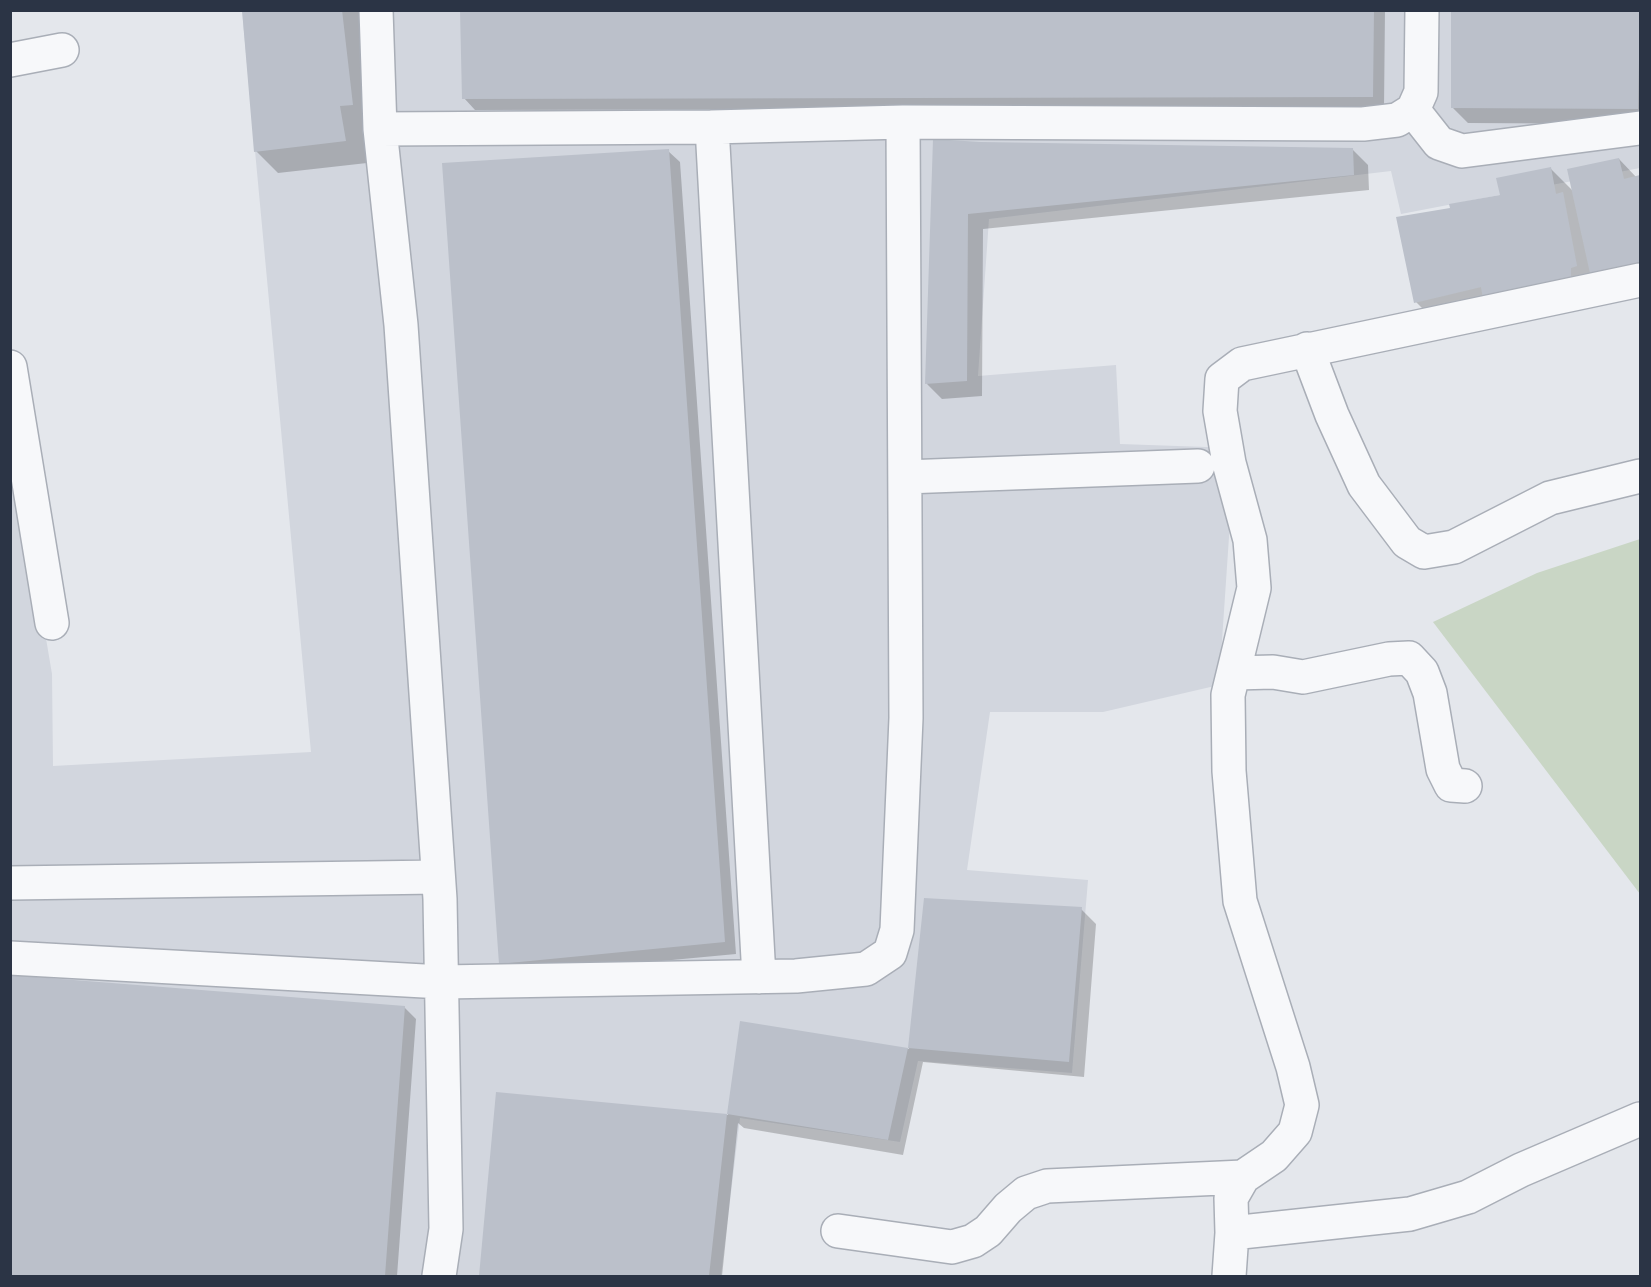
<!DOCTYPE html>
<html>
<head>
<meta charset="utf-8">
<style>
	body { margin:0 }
	#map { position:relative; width:1651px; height:1287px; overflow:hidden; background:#e4e7ec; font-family:Helvetica,sans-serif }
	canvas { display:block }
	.frame { position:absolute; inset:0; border:12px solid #2b3445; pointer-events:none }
</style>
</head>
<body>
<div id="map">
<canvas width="1651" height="1287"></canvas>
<div class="frame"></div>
</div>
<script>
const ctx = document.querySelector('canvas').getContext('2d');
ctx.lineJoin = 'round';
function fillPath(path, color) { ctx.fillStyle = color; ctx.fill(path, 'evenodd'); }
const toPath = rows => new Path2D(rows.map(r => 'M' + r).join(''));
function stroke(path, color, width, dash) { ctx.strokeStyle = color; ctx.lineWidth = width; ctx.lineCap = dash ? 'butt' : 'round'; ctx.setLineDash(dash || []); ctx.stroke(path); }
fillPath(toPath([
	[242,11,1640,11,1640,168,1401,214,1391,171,989,219,978,376,1116,365,1120,444,1235,448,1219,685,1103,712,990,712,967,870,1088,880,1072,1073,918,1061,900,1142,740,1118,721,1276,11,1276,10,425,52,674,53,766,311,752]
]), '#d2d6de');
fillPath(toPath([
	[1640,539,1640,894,1433,622,1537,573]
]), '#c9d6c5');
fillPath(toPath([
	[244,10,361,10,374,126,362,127,367,163,278,173,256,151],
	[461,10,1385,10,1384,108,475,110,464,98],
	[1453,10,1640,10,1640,124,1468,123,1453,108],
	[981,144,1352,149,1368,165,1369,190,983,229,982,396,942,399,927,384],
	[668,151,680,162,736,954,512,975,501,963],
	[1619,159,1637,178,1640,177,1640,288,1438,324,1416,302,1451,209,1502,196,1550,168,1574,192],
	[925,900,1081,909,1096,924,1084,1077,923,1062,903,1155,744,1128,738,1123,722,1276,481,1276,497,1094,728,1115,741,1023,909,1049],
	[10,977,404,1007,416,1019,397,1276,10,1276]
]), '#0003');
fillPath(toPath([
	[242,10,342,10,353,105,340,106,346,141,254,152],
	[460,10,1374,10,1373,97,462,99],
	[1451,10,1640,10,1638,109,1451,108],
	[933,139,981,142,1353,148,1354,175,968,214,967,381,925,384],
	[669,149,725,942,499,964,442,163],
	[1619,158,1624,179,1640,175,1640,262,1590,273,1567,169],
	[1551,167,1556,194,1563,192,1577,266,1571,268,1571,278,1483,298,1481,287,1414,303,1396,217,1450,208,1449,204,1500,195,1496,178],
	[924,898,1082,907,1069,1062,908,1048],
	[10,975,405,1006,385,1276,10,1276],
	[740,1021,908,1048,888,1140,727,1114],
	[496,1092,727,1114,709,1276,479,1276]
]), '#bbc0ca');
const minor = toPath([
	[376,10,380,129,401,325,440,899,446,1229,439,1276],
	[10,60,62,50],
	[1413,110,1439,143,1462,151,1640,128],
	[712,127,759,977],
	[380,129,712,127,903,122,1363,124,1397,120,1413,110,1421,92,1422,10],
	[1307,349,1332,415,1364,485,1407,542,1424,552,1454,547,1550,498,1640,476],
	[10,367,52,623],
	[905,477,1198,466],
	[1235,673,1273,672,1303,677,1389,659,1409,658,1422,672,1430,693,1443,769,1451,785,1465,786],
	[10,883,438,877],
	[10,958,442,982,796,976,866,969,890,953,897,930,906,718,903,122],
	[838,1231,952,1247,973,1241,988,1231,1008,1208,1026,1193,1047,1186,1243,1177],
	[1232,1233,1410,1214,1468,1197,1521,1170,1640,1119],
	[1229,1276,1232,1233,1231,1198,1243,1177,1274,1156,1295,1132,1302,1105,1293,1067,1240,901,1229,771,1228,695,1254,588,1250,540,1229,463,1220,411,1222,379,1242,364,1640,280]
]);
stroke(minor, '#a9aeb7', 36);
stroke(minor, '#f7f8fa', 33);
</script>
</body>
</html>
